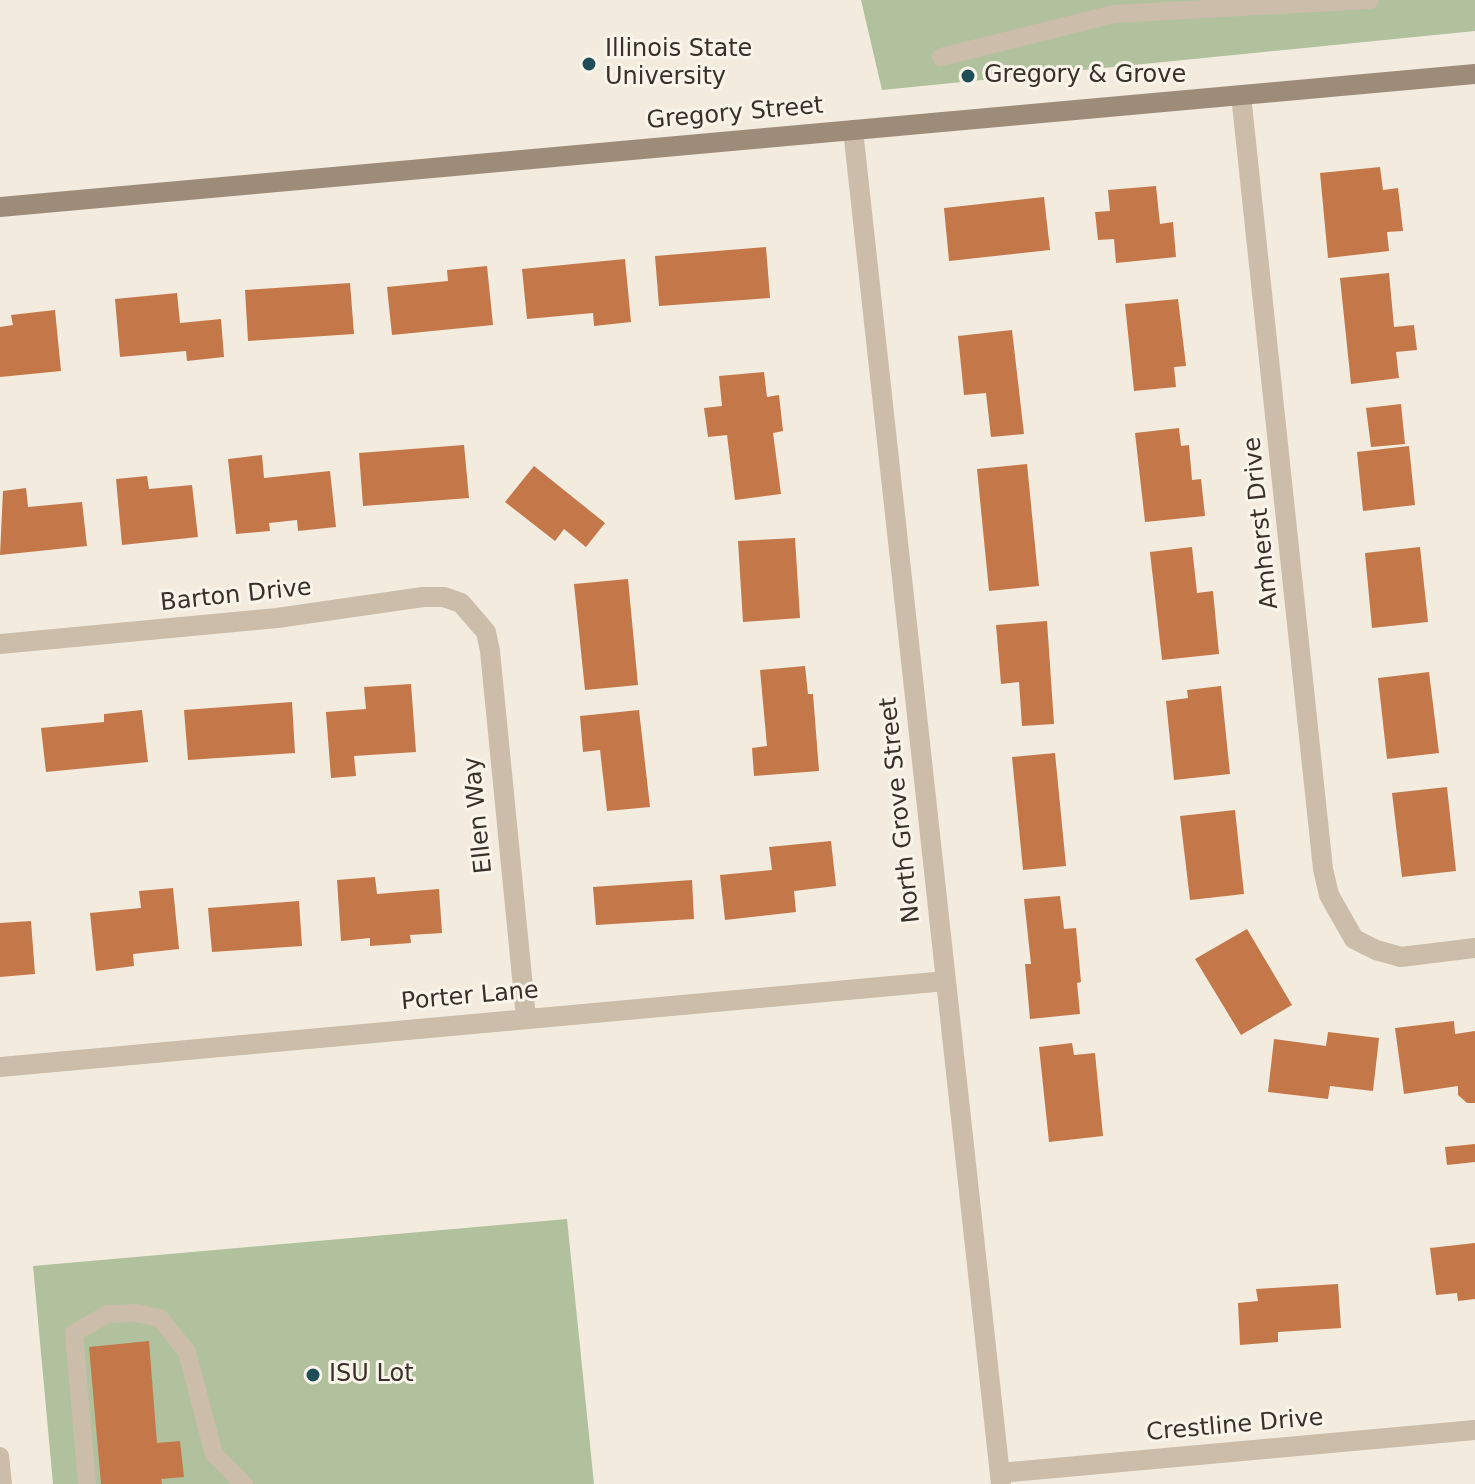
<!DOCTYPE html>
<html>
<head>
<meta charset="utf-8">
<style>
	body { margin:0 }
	canvas { display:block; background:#f2ebde }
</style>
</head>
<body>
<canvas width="1475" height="1484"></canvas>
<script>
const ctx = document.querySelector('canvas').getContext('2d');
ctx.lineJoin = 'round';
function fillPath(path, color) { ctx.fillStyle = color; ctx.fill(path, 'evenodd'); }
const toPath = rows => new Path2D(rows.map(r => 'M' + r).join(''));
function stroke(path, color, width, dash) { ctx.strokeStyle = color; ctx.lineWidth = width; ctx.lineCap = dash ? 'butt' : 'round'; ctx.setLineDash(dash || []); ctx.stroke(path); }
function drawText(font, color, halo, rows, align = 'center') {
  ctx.font = font + ' "DejaVu Sans",sans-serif'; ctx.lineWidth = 6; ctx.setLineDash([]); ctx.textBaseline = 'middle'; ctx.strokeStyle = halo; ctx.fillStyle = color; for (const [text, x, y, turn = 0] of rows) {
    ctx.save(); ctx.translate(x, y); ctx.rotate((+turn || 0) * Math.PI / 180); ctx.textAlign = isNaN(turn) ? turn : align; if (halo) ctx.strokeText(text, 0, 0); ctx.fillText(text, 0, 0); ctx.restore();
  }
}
fillPath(toPath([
	[861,0,1475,0,1475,31,882,90],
	[567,1219,594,1484,53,1484,33,1266]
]), '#b1c19e');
fillPath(toPath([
	[1380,167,1383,190,1398,188,1403,231,1387,232,1389,251,1328,258,1320,173],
	[1156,186,1160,224,1173,222,1176,257,1116,263,1114,239,1098,240,1095,212,1110,211,1108,190],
	[1044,197,1050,250,949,261,944,208],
	[766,247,770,298,659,306,655,256],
	[625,259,631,322,594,326,593,313,527,319,522,269],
	[487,266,493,325,392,335,387,287,448,281,447,270],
	[1389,273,1394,327,1414,325,1417,350,1396,352,1399,378,1351,384,1340,278],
	[350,283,354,334,248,341,245,290],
	[177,293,180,323,221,319,224,357,187,361,186,351,120,357,115,299],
	[1178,299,1186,366,1174,367,1176,387,1134,391,1125,304],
	[55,310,61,371,0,377,0,327,13,325,11,315],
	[1012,330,1024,434,991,437,986,393,964,395,958,336],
	[764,372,767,397,779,395,783,431,773,433,781,494,735,500,727,435,708,437,704,408,722,406,719,376],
	[1401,404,1405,444,1371,447,1366,408],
	[1179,428,1181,446,1189,445,1192,480,1201,479,1205,516,1145,522,1135,433],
	[464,445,469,498,363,506,359,453],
	[1409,446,1415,505,1363,511,1357,452],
	[262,455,264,478,330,471,336,527,298,531,297,520,269,523,270,531,236,534,228,459],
	[1027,464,1039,586,989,591,977,469],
	[534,466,605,523,586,547,564,529,555,541,505,502],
	[147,476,149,489,192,485,198,537,122,545,116,479],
	[26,488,28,507,82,502,87,546,0,555,3,491],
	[795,538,800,618,743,622,738,541],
	[1192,547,1197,593,1213,591,1219,654,1162,660,1150,552],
	[1420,547,1428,622,1372,628,1365,553],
	[628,579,638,685,585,690,574,584],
	[1047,621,1054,724,1022,726,1019,682,1001,684,996,625],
	[805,666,808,694,813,694,819,771,754,776,752,748,767,746,760,670],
	[1429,672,1439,753,1387,759,1378,678],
	[411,684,416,752,354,756,356,776,331,778,326,712,366,709,364,687],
	[1221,686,1230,774,1174,780,1166,701,1188,698,1187,690],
	[292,702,295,753,188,760,184,710],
	[142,710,148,762,46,772,41,728,104,722,104,714],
	[639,710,650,807,607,811,600,750,583,752,580,716],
	[1055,753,1066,866,1023,870,1012,757],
	[1447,787,1456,871,1402,877,1392,793],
	[1235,810,1244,894,1190,900,1180,816],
	[831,841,836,886,794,891,796,912,725,920,720,875,772,870,769,847],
	[375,877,377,894,439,889,442,933,410,935,411,943,370,946,370,938,341,941,337,880],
	[692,880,694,919,596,925,593,887],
	[173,888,179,949,133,954,134,966,96,971,90,913,141,908,139,891],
	[1060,896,1064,929,1076,928,1081,982,1077,983,1080,1014,1030,1019,1025,964,1031,964,1024,899],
	[299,901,302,946,212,952,208,908],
	[31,921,35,974,0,977,0,923],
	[1247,929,1292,1005,1241,1035,1195,959],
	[1454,1021,1455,1034,1475,1031,1475,1103,1467,1103,1458,1095,1458,1086,1404,1094,1395,1028],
	[1328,1032,1379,1038,1373,1091,1330,1086,1328,1099,1268,1092,1274,1039,1326,1046],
	[1072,1043,1074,1055,1095,1053,1103,1136,1049,1142,1039,1047],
	[1475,1144,1475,1162,1447,1165,1445,1147],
	[1475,1243,1475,1299,1458,1301,1457,1293,1436,1295,1430,1248],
	[1338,1284,1341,1328,1278,1332,1278,1342,1240,1345,1238,1303,1258,1301,1256,1289],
	[149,1341,157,1443,180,1441,184,1477,161,1479,162,1484,101,1484,89,1347]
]), '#c4784a');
stroke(toPath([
	[941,57,1114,14,1370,0],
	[0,1456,3,1484],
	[87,1484,74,1333,108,1314,136,1313,160,1318,187,1352,214,1454,244,1484]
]), '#cbbdaa', 18);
stroke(toPath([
	[1241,95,1323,869,1329,895,1354,939,1376,950,1401,957,1475,948],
	[853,130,1001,1484],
	[0,644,277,618,423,597,444,597,461,603,486,632,490,651,526,1018],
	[0,1067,946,981],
	[1000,1473,1475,1430]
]), '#cbbdaa', 20);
stroke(toPath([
	[0,207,1475,74]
]), '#9e8c7b', 20);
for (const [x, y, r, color] of [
	[589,64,8,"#1f4e59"],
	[968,76,8,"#1f4e59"],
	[313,1375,8,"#1f4e59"]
]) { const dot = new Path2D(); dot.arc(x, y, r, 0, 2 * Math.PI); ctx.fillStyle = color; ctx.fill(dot); stroke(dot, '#faf5eb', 3); }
drawText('24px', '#383029', '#faf5eb', [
	["Illinois State",605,50],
	["University",605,78],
	["Gregory & Grove",984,76],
	["ISU Lot",329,1375]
], 'left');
drawText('24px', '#383029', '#faf5eb', [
	["Gregory Street",735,114,-5],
	["Amherst Drive",1262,523,-96],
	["Barton Drive",236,596,-6],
	["North Grove Street",901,810,-96],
	["Ellen Way",479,815,-96],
	["Porter Lane",470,997,-5],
	["Crestline Drive",1235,1426,-5]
]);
</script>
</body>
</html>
